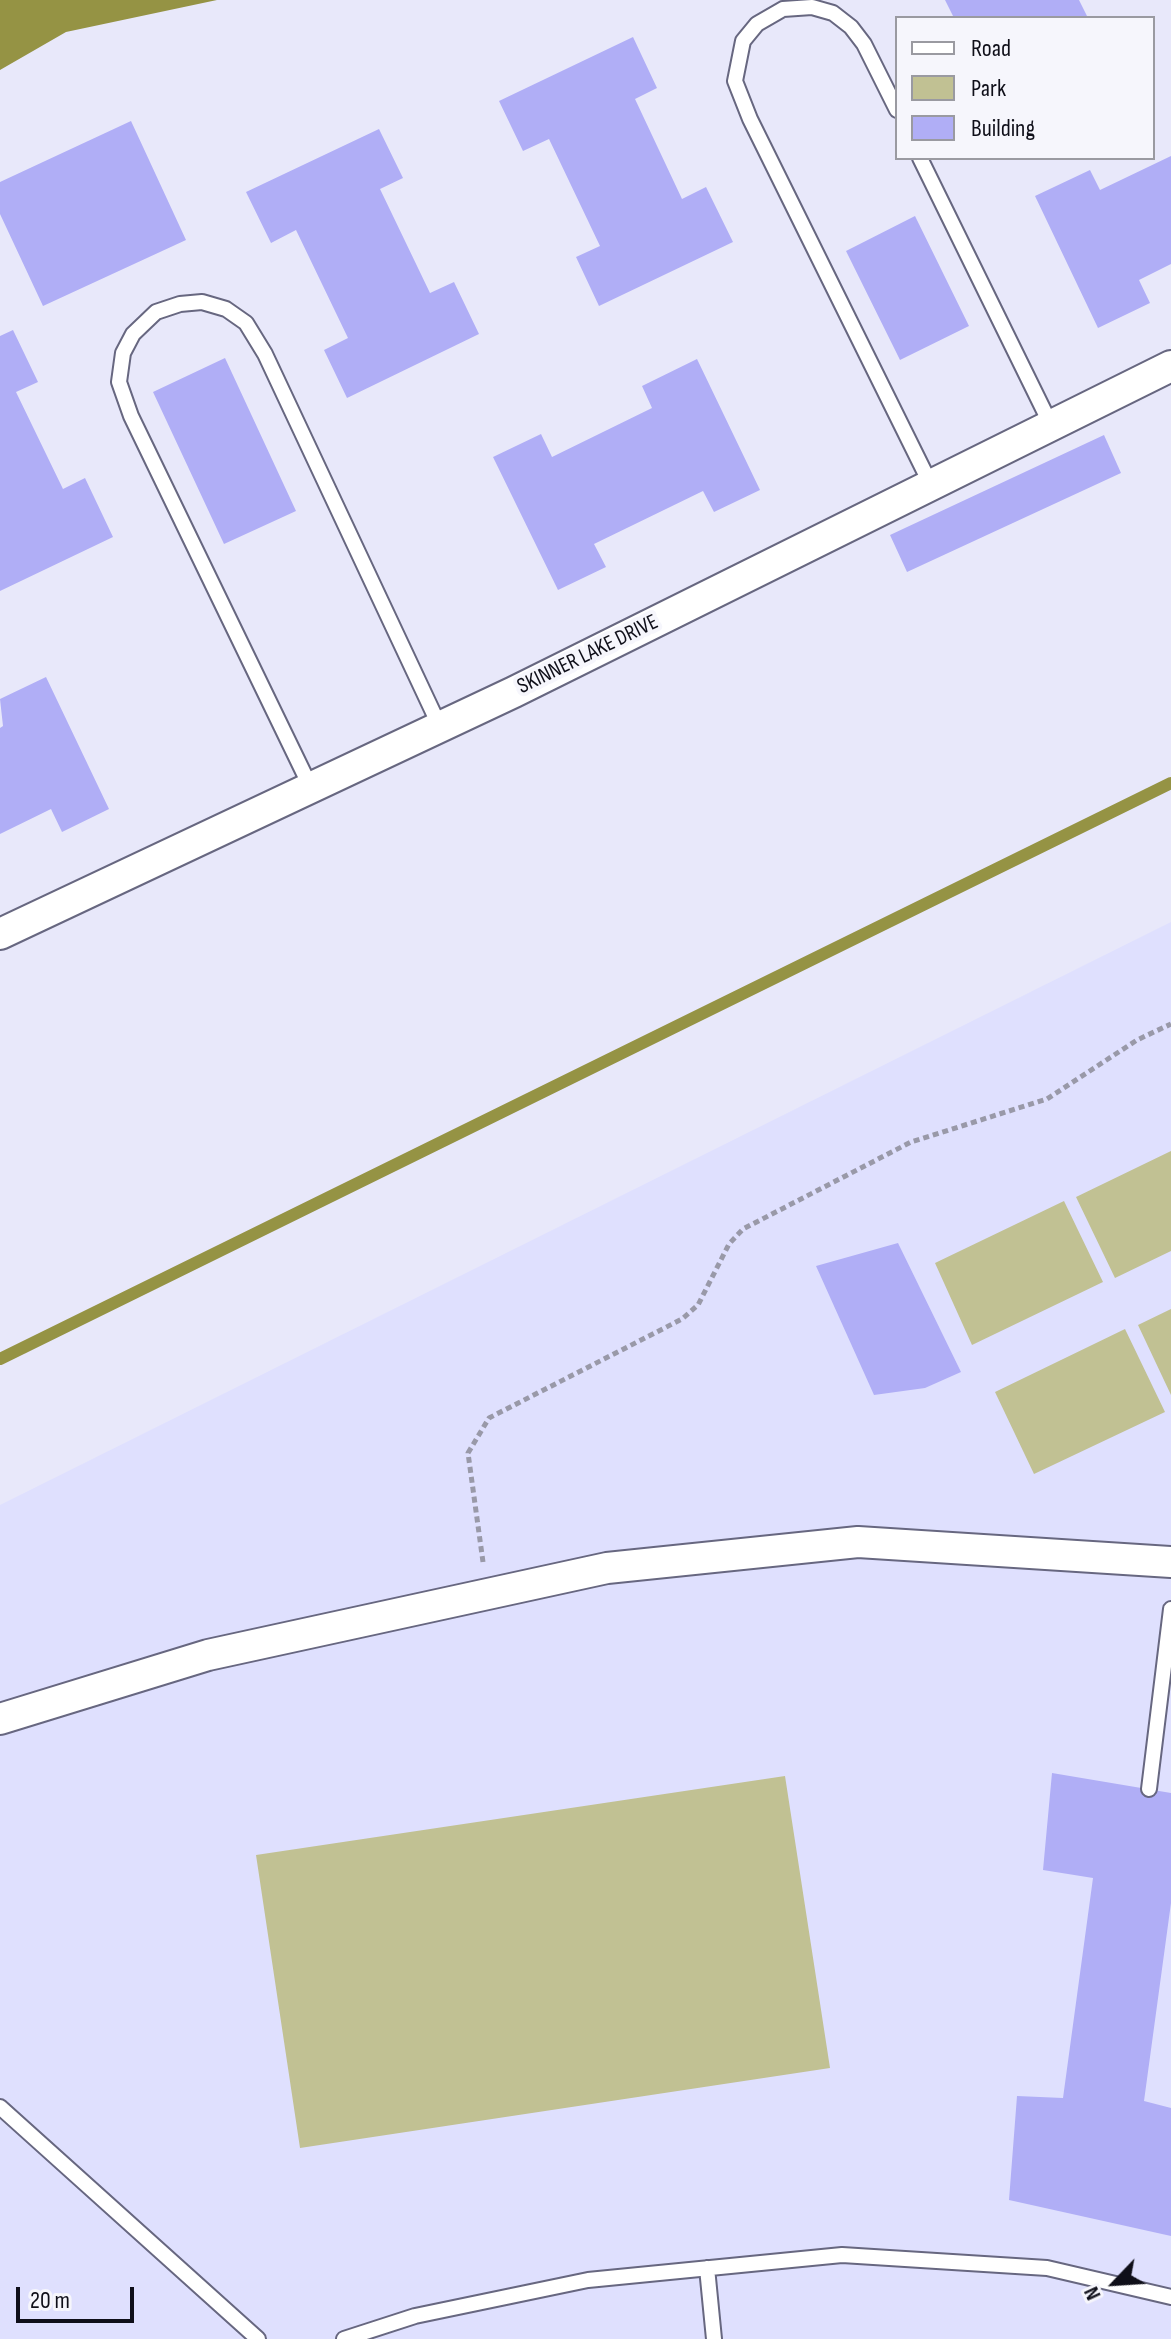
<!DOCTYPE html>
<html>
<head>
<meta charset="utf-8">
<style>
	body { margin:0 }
	#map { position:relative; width:1171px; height:2339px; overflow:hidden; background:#e8e8fa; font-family:"Sofia Sans Condensed",sans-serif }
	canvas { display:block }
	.legend { position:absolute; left:895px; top:16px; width:260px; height:144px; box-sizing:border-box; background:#f6f6fc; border:2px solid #9a9aa1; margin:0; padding:10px 14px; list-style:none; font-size:24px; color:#0f0f19 }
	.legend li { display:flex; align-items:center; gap:16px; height:40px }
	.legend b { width:40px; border:2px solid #9a9aa1 }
	.north { position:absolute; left:1075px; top:2243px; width:80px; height:80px; -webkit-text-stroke:6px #f6f6fc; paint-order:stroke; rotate:245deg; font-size:22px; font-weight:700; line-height:32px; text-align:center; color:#0f0f19 }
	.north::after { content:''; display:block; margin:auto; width:28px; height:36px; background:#0f0f19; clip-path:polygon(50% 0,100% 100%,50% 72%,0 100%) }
	.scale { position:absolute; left:16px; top:2287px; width:118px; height:36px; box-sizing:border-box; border:4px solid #0f0f19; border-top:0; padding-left:10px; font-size:24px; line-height:28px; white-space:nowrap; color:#0f0f19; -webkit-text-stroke:6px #f6f6fc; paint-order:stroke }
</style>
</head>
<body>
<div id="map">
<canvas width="1171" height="2339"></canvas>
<ul class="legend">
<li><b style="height:10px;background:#fff"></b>Road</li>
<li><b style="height:22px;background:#c1c193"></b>Park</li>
<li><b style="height:22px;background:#b0aef6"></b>Building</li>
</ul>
<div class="north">N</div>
<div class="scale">20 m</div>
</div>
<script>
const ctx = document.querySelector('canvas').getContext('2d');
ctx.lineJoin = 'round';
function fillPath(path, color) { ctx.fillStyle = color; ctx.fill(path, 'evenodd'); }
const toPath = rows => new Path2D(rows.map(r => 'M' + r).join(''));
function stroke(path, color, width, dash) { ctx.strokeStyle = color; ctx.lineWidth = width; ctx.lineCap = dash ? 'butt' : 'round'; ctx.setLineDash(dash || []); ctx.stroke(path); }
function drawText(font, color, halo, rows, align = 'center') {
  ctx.font = font + ' "Sofia Sans Condensed",sans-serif'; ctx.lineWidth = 8; ctx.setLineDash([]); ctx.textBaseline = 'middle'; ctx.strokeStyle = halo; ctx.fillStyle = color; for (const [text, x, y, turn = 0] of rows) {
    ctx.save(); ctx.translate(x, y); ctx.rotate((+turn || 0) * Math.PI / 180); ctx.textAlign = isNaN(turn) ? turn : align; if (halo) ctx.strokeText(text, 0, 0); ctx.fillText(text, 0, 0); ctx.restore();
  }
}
fillPath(toPath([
	[1171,922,1171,2339,0,2339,0,1505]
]), '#dfe0fe');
fillPath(toPath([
	[1171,1151,1171,1251,1115,1278,1076,1197],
	[1064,1201,1103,1282,972,1345,935,1263],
	[1171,1309,1171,1395,1138,1325],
	[1125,1329,1165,1412,1034,1474,995,1392],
	[785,1776,830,2068,300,2148,256,1855]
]), '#c1c193');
fillPath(toPath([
	[0,0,217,0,66,32,0,70]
]), '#959344');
stroke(toPath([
	[0,1359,1171,783]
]), '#959344', 12);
fillPath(toPath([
	[945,0,1079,0,1088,18,954,18],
	[633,37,657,88,635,99,682,199,706,187,733,242,599,306,576,257,600,246,549,139,523,151,499,101],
	[131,121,186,240,43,306,0,214,0,182],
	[379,129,403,178,380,189,430,293,454,282,479,334,347,398,324,350,348,338,296,230,271,243,246,192],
	[1171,156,1171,264,1139,280,1150,303,1098,328,1035,196,1090,170,1100,190],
	[915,216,969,326,900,360,846,251],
	[13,330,38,382,16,392,63,489,85,478,113,537,0,591,0,336],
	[225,358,296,511,224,544,153,392],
	[697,359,760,490,714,512,703,491,594,544,606,567,558,590,493,457,541,434,552,457,652,408,642,386],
	[1104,435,1121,473,907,572,890,535],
	[46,677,109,809,62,832,51,809,0,834,0,728,3,726,0,699],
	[898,1243,961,1372,925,1388,874,1395,816,1266],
	[1052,1773,1171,1793,1171,1903,1144,2101,1171,2108,1171,2236,1009,2200,1017,2096,1063,2098,1093,1878,1043,1870]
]), '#b0aef6');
const lane = toPath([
	[897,110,864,44,851,27,833,13,812,7,783,9,757,24,743,41,735,81,750,119,931,485],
	[920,158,1051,425],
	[311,788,131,416,119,382,123,353,133,334,156,312,180,304,202,302,226,309,246,323,265,354,440,727],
	[1149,1789,1171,1609],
	[0,2107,258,2339],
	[707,2268,714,2339],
	[344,2339,415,2316,588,2280,842,2255,1047,2268,1171,2297]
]);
const street = toPath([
	[0,934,514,692,1171,366],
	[0,1719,208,1655,607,1568,858,1542,1171,1562]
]);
stroke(lane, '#676780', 18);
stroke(street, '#676780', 34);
stroke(toPath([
	[483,1562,468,1453,489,1418,682,1319,698,1305,729,1244,743,1229,911,1142,1047,1099,1137,1040,1171,1024]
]), '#9999a8', 5, [6, 4]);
stroke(lane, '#fff', 14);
stroke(street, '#fff', 30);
drawText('22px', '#0f0f19', '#f6f6fc', [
	["SKINNER LAKE DRIVE",588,655,-26]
]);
</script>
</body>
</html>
